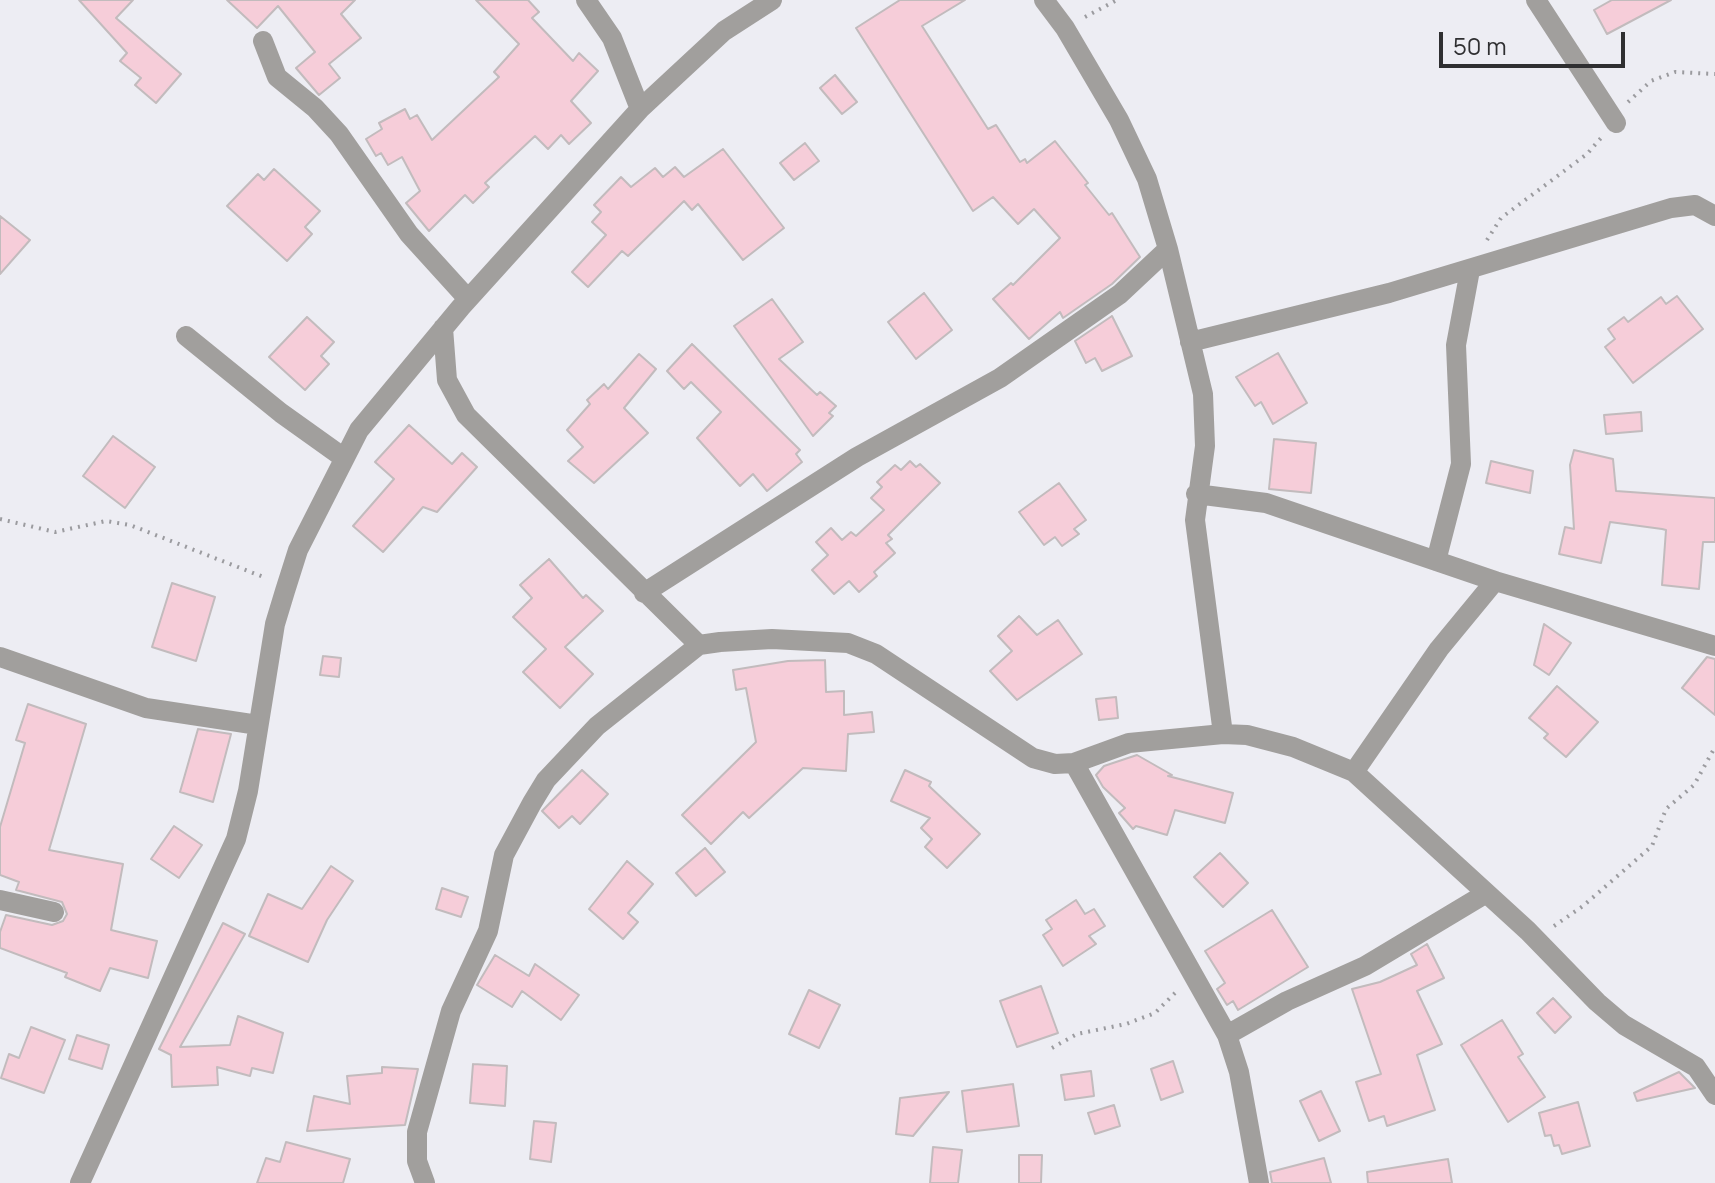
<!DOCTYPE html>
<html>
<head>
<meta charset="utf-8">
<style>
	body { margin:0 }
	#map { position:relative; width:1715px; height:1183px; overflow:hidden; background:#ededf3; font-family:Manrope,sans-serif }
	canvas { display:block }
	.scale { position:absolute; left:1439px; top:32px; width:186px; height:36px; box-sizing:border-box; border:4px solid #2f2f31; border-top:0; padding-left:10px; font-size:24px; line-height:28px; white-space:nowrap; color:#2f2f31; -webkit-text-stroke:6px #ededf3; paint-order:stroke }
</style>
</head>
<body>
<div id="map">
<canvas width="1715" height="1183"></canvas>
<div class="scale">50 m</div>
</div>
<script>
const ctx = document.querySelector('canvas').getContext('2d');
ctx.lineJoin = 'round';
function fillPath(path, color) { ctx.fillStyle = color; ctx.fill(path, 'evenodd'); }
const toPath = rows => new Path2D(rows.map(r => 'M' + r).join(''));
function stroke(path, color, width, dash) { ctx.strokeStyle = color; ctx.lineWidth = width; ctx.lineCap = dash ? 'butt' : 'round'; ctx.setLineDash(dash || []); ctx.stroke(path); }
const building = toPath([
	[79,0,133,0,116,18,181,74,156,103,135,85,141,78,120,61,127,53,79,0],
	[227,0,355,0,341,14,361,38,329,64,340,78,319,95,296,68,315,52,278,6,257,28,227,0],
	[476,0,528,0,539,12,532,18,573,61,579,53,598,71,571,101,591,123,569,144,561,135,548,149,535,136,485,183,489,187,473,203,465,195,429,231,406,203,420,191,402,157,388,165,381,153,376,156,366,139,382,129,379,123,405,109,410,119,417,115,432,140,499,77,494,72,519,44,476,0],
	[900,0,965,0,922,26,988,129,996,125,1020,162,1025,159,1027,163,1055,141,1088,183,1085,185,1109,215,1112,213,1140,257,1112,284,1063,318,1060,312,1029,339,993,299,1011,283,1013,285,1060,238,1034,209,1018,224,993,197,973,211,856,28,900,0],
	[1612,0,1671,0,1607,34,1594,10,1612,0],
	[835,75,857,102,842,114,820,88,835,75],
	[805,143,819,161,794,180,780,163,805,143],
	[723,149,784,228,743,260,698,204,692,210,684,201,628,256,622,251,588,287,572,272,606,235,592,222,601,212,594,205,621,177,631,187,655,168,663,177,675,167,684,177,723,149],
	[274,169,320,211,305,227,312,234,287,261,227,206,258,174,264,180,274,169],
	[0,216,30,240,0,274,0,216],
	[924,293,952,330,916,359,888,322,924,293],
	[1677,296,1703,329,1633,383,1605,347,1615,339,1608,329,1624,317,1628,322,1661,297,1666,304,1677,296],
	[772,299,803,342,779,359,817,395,820,392,836,406,829,413,833,416,813,436,734,326,772,299],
	[1112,316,1132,356,1102,371,1095,358,1086,363,1075,341,1112,316],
	[307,317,334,342,321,356,329,364,305,390,269,357,307,317],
	[692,344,800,450,796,454,802,462,767,491,753,474,740,486,697,438,721,412,691,382,684,389,667,371,692,344],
	[1278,353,1307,403,1273,424,1261,402,1255,406,1236,377,1278,353],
	[639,354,656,369,624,408,648,433,594,483,568,461,583,447,567,430,590,404,587,400,604,384,608,389,639,354],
	[1641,412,1642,431,1606,434,1604,415,1641,412],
	[409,425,452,464,462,453,477,467,437,512,423,507,383,552,353,526,394,479,375,462,409,425],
	[113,436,155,467,125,508,83,476,113,436],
	[1274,439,1316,443,1311,493,1269,489,1274,439],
	[1574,450,1613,459,1616,491,1715,498,1715,542,1703,542,1699,589,1662,585,1666,530,1662,529,1610,522,1601,563,1559,554,1565,527,1574,529,1570,465,1574,450],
	[910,461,916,467,920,464,940,483,888,535,892,539,886,543,895,553,874,572,877,576,859,592,849,581,834,594,812,570,828,555,816,542,831,528,842,540,851,532,856,536,884,510,871,498,882,487,877,482,895,465,901,470,910,461],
	[1491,461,1533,471,1530,493,1486,483,1491,461],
	[1059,483,1086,520,1074,529,1079,534,1062,546,1055,537,1044,545,1019,512,1059,483],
	[549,559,583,598,586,595,603,611,565,647,593,674,560,708,523,672,546,649,513,617,532,598,520,585,549,559],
	[172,583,215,597,196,661,152,647,172,583],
	[1019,616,1037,635,1058,620,1082,654,1017,700,990,671,1012,651,998,636,1019,616],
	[1544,624,1571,643,1549,675,1534,665,1544,624],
	[323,656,341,658,339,677,320,675,323,656],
	[1707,657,1715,659,1715,715,1682,688,1707,657],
	[825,660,826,692,844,691,844,715,872,712,874,732,848,734,846,771,803,768,749,818,743,812,711,844,682,815,756,742,746,688,736,690,733,670,788,661,825,660],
	[1557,686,1598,722,1566,757,1544,738,1548,734,1529,718,1557,686],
	[1116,697,1118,718,1099,720,1096,699,1116,697],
	[28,704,86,724,49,850,123,864,111,930,157,941,148,978,110,968,100,991,65,977,67,973,0,948,0,932,6,915,52,925,63,921,67,914,62,902,16,890,19,882,0,875,0,827,25,743,16,740,28,704],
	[198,729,231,734,213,802,180,792,198,729],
	[1137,755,1172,775,1168,776,1233,793,1225,823,1175,810,1167,835,1136,826,1133,829,1119,813,1125,808,1103,787,1096,775,1104,766,1137,755],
	[582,770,608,794,580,824,572,816,559,828,542,811,582,770],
	[905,770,931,782,929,786,980,834,947,868,925,847,932,839,921,828,930,818,891,801,905,770],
	[174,826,202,845,179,878,151,859,174,826],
	[705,848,725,872,696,896,676,873,705,848],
	[1220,853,1248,883,1223,907,1194,877,1220,853],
	[627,861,653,884,628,913,638,922,623,939,589,909,627,861],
	[331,866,353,881,327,920,308,962,249,936,268,894,302,909,331,866],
	[442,888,468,897,461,917,436,909,442,888],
	[1076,900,1085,914,1094,909,1105,926,1089,936,1096,944,1063,966,1043,935,1052,929,1046,920,1076,900],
	[1272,910,1308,967,1238,1010,1233,1001,1227,1005,1217,989,1225,983,1205,951,1272,910],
	[223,923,245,934,180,1047,230,1045,238,1016,283,1033,273,1073,252,1068,250,1076,217,1067,218,1085,172,1087,171,1055,159,1049,223,923],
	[1427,944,1444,978,1417,991,1442,1044,1417,1055,1435,1110,1387,1126,1384,1116,1369,1121,1356,1082,1381,1074,1352,989,1380,982,1417,965,1411,954,1427,944],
	[495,955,529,976,535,964,579,995,561,1020,522,991,512,1007,477,985,495,955],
	[1041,986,1058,1033,1017,1047,1000,1001,1041,986],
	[809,990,840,1005,819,1048,789,1034,809,990],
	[1553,998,1571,1017,1555,1033,1537,1013,1553,998],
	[1502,1020,1523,1054,1518,1057,1545,1097,1508,1122,1461,1045,1502,1020],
	[31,1027,65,1040,44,1093,1,1078,9,1054,19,1058,31,1027],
	[77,1035,109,1045,102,1069,69,1059,77,1035],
	[1173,1061,1183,1092,1161,1100,1151,1069,1173,1061],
	[473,1064,507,1066,505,1106,470,1103,473,1064],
	[382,1067,418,1069,405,1125,307,1131,314,1096,350,1104,347,1076,382,1073,382,1067],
	[1091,1071,1094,1096,1065,1100,1061,1075,1091,1071],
	[1679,1072,1695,1088,1637,1101,1634,1093,1679,1072],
	[1013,1084,1019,1126,967,1132,962,1091,1013,1084],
	[1321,1091,1340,1131,1319,1141,1300,1101,1321,1091],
	[949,1092,913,1136,896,1134,900,1098,949,1092],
	[1578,1102,1590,1146,1562,1154,1559,1145,1554,1146,1551,1135,1545,1136,1539,1113,1578,1102],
	[1114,1105,1120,1126,1095,1134,1088,1113,1114,1105],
	[534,1121,556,1123,551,1162,530,1159,534,1121],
	[286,1142,350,1159,343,1183,257,1183,266,1158,280,1162,286,1142],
	[933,1147,962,1150,958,1183,930,1183,933,1147],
	[1019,1155,1042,1155,1041,1183,1019,1183,1019,1155],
	[1324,1158,1331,1183,1272,1183,1270,1172,1324,1158],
	[1448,1159,1452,1183,1368,1183,1367,1172,1448,1159]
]);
fillPath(building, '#f6cdd9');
stroke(building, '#c2bbbd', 2);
stroke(toPath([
	[1085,17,1117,0],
	[1628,102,1651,81,1675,72,1715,74],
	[1487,240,1501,218,1587,154,1601,138],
	[0,519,55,532,106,521,130,525,266,578],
	[1554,926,1583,906,1652,846,1666,809,1694,785,1715,747],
	[1052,1048,1077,1034,1126,1024,1155,1013,1177,991]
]), '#9b9b9f', 4, [2, 6]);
stroke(toPath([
	[586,0,612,38,640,109],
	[1044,0,1065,28,1119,120,1147,179,1168,249,1203,394,1205,446,1195,520,1223,734],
	[1536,0,1616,123],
	[263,41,277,77,315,108,339,134,409,234,468,299],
	[443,328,447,380,466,415,699,645],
	[186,336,281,413,344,458],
	[1190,342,1389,293,1671,208,1695,205,1715,216],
	[1196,494,1266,503,1495,581,1715,646],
	[1436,561,1461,464,1456,345,1470,270],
	[644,593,857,457,1000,378,1120,294,1168,249],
	[0,657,146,708,258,725],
	[1074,763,1227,1035,1239,1072,1259,1183],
	[1354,772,1439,649,1495,581],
	[0,900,54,912],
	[1227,1035,1287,1001,1365,966,1485,894],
	[80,1183,236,839,248,791,275,624,285,591,298,550,359,430,461,307,640,109,724,31,772,0],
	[425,1183,417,1161,417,1132,451,1011,488,931,504,855,532,803,546,780,597,726,699,645,720,642,772,639,848,643,876,654,1033,758,1055,764,1074,763,1129,743,1223,734,1247,735,1293,747,1354,772,1528,931,1597,1002,1624,1025,1696,1067,1715,1095]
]), '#a19f9d', 20);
</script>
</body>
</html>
